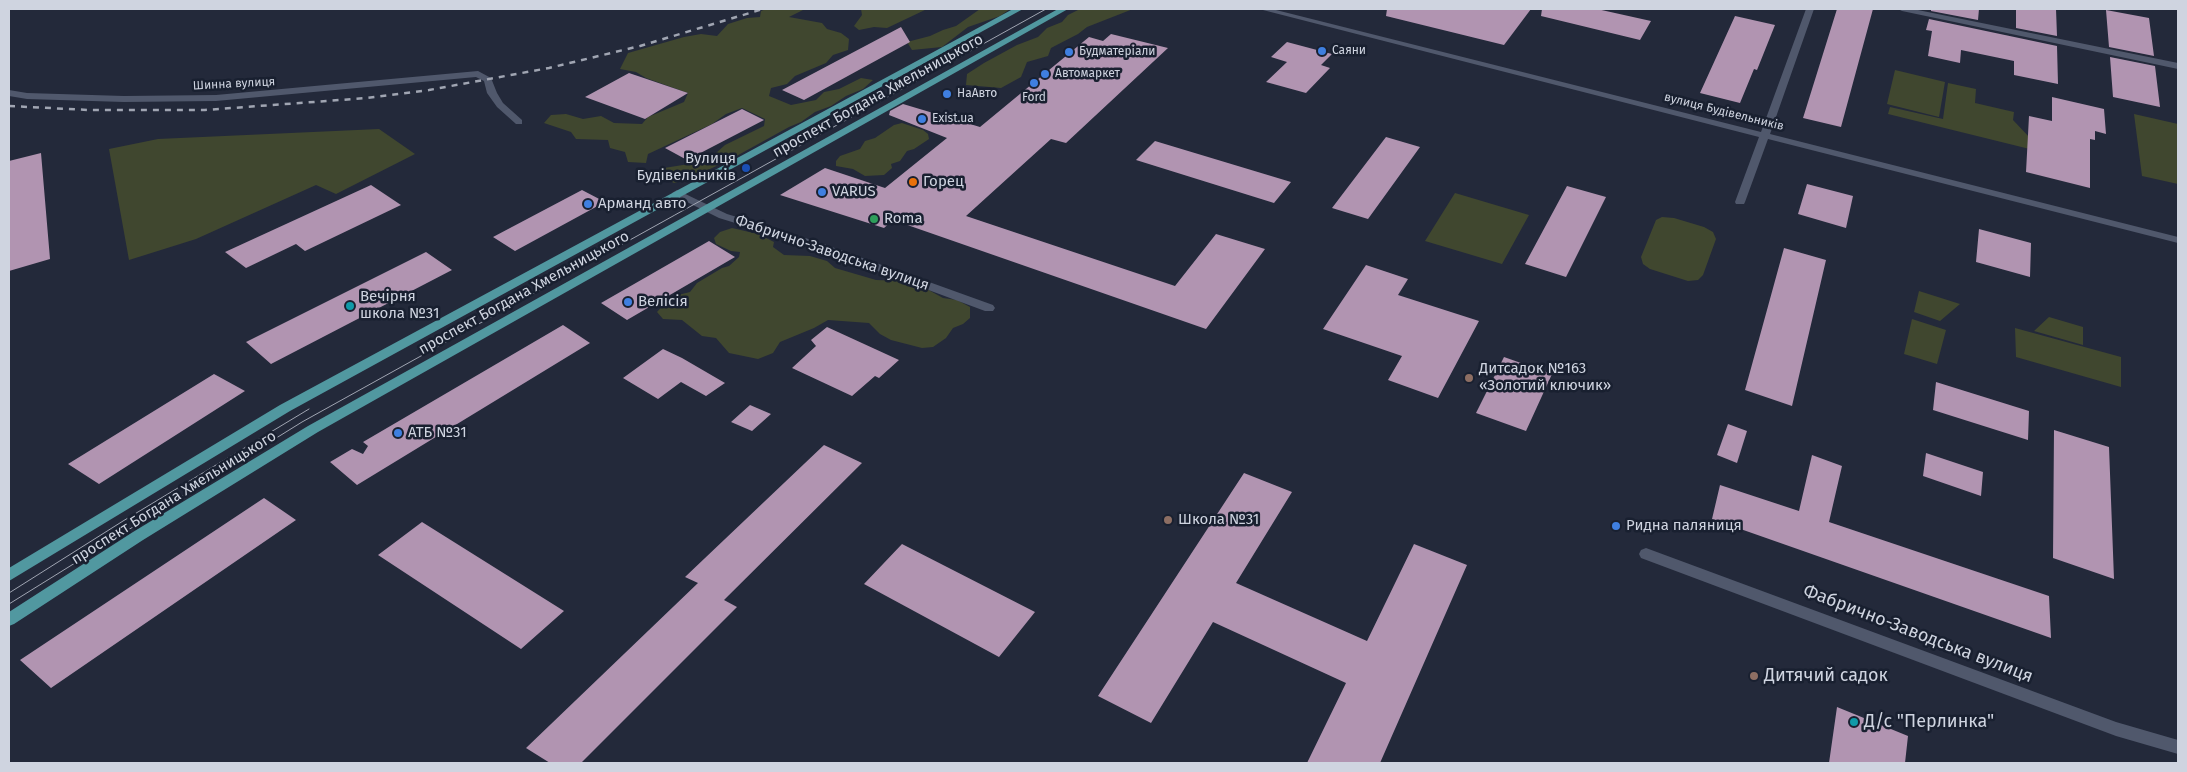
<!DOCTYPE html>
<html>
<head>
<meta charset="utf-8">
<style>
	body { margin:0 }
	#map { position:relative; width:2187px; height:772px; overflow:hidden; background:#23293a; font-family:"Fira Sans",sans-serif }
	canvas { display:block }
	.frame { position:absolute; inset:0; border:10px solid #cfd4e0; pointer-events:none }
</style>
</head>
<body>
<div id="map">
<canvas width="2187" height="772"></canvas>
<div class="frame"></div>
</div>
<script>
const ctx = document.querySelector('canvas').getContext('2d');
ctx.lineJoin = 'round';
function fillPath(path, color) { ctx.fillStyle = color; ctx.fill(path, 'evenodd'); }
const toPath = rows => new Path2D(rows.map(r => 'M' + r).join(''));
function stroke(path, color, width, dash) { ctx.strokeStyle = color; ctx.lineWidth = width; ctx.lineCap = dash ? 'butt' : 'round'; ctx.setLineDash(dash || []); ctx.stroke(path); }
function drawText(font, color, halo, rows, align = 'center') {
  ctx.font = font + ' "Fira Sans",sans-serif'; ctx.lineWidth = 5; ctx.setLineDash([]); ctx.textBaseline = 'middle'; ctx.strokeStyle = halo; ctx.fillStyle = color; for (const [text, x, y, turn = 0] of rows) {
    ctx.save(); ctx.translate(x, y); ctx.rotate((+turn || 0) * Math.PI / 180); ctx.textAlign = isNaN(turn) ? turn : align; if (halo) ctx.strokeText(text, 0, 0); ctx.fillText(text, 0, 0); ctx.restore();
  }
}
fillPath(toPath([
	[766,9,805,9,789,17,822,23,827,29,841,33,849,39,848,50,833,55,826,63,795,76,787,84,771,88,769,96,791,105,816,100,824,92,839,89,861,78,873,80,863,89,846,96,831,106,815,112,801,122,789,127,731,159,687,180,674,183,658,175,664,168,689,164,716,153,725,145,764,126,765,119,742,108,726,114,712,124,648,154,646,163,628,162,625,152,610,148,608,140,576,139,571,132,544,123,551,115,566,114,583,119,601,116,614,123,642,124,648,117,684,102,688,93,646,78,636,72,620,69,628,53,684,37,701,34,717,36,728,24,747,18,760,17,761,11],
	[861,9,927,9,887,28,874,27,859,30,854,26,862,15],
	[980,9,1010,9,1000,16,968,27,942,47,912,50,907,42,930,36,943,30,956,26],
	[1080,9,1133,9,1087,27,1078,34,1051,48,1048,56,1027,62,1021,77,1001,88,966,85,967,74,984,63,1017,45,1038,37,1047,28,1062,22,1068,15],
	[1895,70,1945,82,1939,117,1887,104],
	[1948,83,1976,89,1975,103,2014,112,2013,120,2031,139,2066,158,1888,114,1890,107,1943,119],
	[2134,114,2178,124,2178,184,2142,176],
	[902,123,923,130,928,134,929,139,914,149,907,151,900,161,891,164,892,168,884,175,865,176,853,169,836,166,836,161,840,156,860,149,865,141,875,138,894,125],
	[379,129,415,154,336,194,316,185,196,239,129,260,109,149,158,139],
	[1455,193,1529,215,1502,264,1425,241],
	[1662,217,1674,218,1704,227,1713,232,1716,239,1703,275,1698,280,1688,281,1650,269,1643,264,1641,257,1656,220],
	[732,228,758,234,774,242,773,247,784,255,810,256,827,261,835,268,876,280,904,281,925,288,943,298,957,300,970,307,970,318,963,324,953,328,946,338,933,347,922,348,891,340,880,334,869,323,828,320,814,328,780,342,773,353,758,359,729,353,716,338,702,336,682,320,663,319,657,312,666,302,678,295,690,292,697,283,722,268,729,266,739,257,740,252,731,251,716,244,714,238,720,232],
	[1919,291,1960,304,1940,321,1914,312],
	[2049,317,2083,327,2083,345,2034,331],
	[1912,319,1946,330,1937,364,1904,354],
	[2015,328,2121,357,2121,387,2016,357]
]), '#40472f');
fillPath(toPath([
	[1387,9,1531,9,1504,45,1386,16],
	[1542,9,1597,9,1651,21,1640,40,1541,16],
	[1837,9,1873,9,1841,127,1803,118],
	[1931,9,1979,9,1978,20,1931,11],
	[2016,9,2056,9,2057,36,2016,28],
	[2106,10,2149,18,2154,56,2109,47],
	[1735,16,1775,25,1757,70,1754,69,1740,103,1700,93],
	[1929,19,2057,46,2058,84,2014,75,2014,61,1961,50,1960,63,1928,56,1932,31,1926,30],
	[901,27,910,42,804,100,782,90],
	[1111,34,1168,48,1066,143,1051,139,966,216,1175,286,1216,234,1265,249,1206,329,893,220,884,228,780,195,825,168,885,188,947,138,889,115,890,111,903,104,980,127,1089,37,1103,41],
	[1287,42,1332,54,1321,65,1330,68,1306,93,1266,82,1287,62,1271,57],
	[2110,57,2155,66,2160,107,2113,97],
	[629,73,688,93,645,119,585,97],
	[2052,97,2104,109,2106,134,2095,131,2095,140,2090,139,2090,188,2026,172,2029,116,2052,121],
	[742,109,764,120,687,160,665,148],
	[1386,137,1420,147,1368,219,1332,208],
	[1155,141,1291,182,1274,203,1136,160],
	[41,153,50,259,9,271,9,161],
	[1807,184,1853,196,1846,228,1798,214],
	[371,185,401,205,305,251,296,244,246,268,225,252],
	[1567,186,1606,197,1566,277,1525,264],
	[582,190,605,202,515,251,493,237],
	[1979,229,2031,243,2030,277,1976,262],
	[709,241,735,257,627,320,601,303],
	[1784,248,1826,260,1792,406,1745,390],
	[426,252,452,270,271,364,246,342],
	[1366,265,1408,279,1398,295,1479,321,1438,398,1388,380,1402,356,1323,329],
	[563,325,590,343,357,485,330,462,352,449,363,454,368,446,363,442],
	[827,327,899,360,879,378,875,376,852,396,792,368,816,346,811,340],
	[663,349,682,358,725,383,706,396,681,382,658,399,623,378],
	[1504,357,1552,374,1526,431,1476,413],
	[214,374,245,391,99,484,68,464],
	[1936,382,2029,411,2028,440,1933,410],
	[750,405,771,414,752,431,731,422],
	[1728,424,1747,431,1737,463,1717,455],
	[2054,430,2109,447,2114,579,2053,558],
	[824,445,862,463,724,600,737,607,581,763,550,763,526,748,698,583,685,577],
	[1926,453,1983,472,1981,496,1923,476],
	[1812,455,1842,466,1829,522,2049,596,2051,638,1712,519,1720,485,1799,511],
	[1244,473,1292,492,1236,583,1367,641,1414,544,1467,565,1380,763,1307,763,1346,683,1213,622,1151,723,1098,696],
	[264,498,296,520,51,688,20,660],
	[422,522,564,611,521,649,378,555],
	[902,544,1035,612,999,657,864,584],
	[1837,707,1908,736,1905,763,1829,763]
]), '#b194b1');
fillPath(toPath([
	[1259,9,1272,9,1761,132,1806,9,1814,9,1770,134,2178,237,2178,243,1768,139,1745,202,1744,204,1736,204,1735,202,1759,137,1259,9],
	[1898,9,1913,9,2178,63,2178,69,1902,11,1898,9],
	[478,71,491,78,497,93,503,103,522,120,522,124,516,124,497,107,487,93,484,81,476,77,216,101,124,102,27,99,9,96,9,90,27,93,124,96,216,95,478,71],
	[677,190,727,214,818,242,993,305,995,308,993,311,985,311,810,246,719,218,673,195,672,193,677,190],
	[1646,548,2116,722,2178,740,2178,754,2116,736,1641,558,1639,554,1641,550,1646,548]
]), '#50586c');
fillPath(toPath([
	[1013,9,1023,9,290,411,9,581,9,568,280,405,1013,9],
	[1058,9,1068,9,318,432,143,540,14,624,9,626,9,612,133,532,308,426,1058,9]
]), '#5198a0');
stroke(toPath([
	[9,593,123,521,309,409],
	[9,604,302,422,1046,9]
]), '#a0a5b2', 1);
stroke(toPath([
	[9,106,89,110,205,110,367,98,429,90,549,68,640,46,763,9]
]), '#a0a5b2', 2.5, [6, 6]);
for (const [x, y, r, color] of [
	[1322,51,5,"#3f7fe0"],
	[1069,52,5,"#3f7fe0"],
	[1045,74,5,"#3f7fe0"],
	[1034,83,5,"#3f7fe0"],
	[947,94,5,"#3f7fe0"],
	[922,119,5,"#3f7fe0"],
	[746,168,5,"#1a4fb4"],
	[913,182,5,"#e8710a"],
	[822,192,5,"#3f7fe0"],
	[588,204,5,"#3f7fe0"],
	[874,219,5,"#2e9e5b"],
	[628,302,5,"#3f7fe0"],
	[350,306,5,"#0f9aa8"],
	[1469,378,5,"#8d6e63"],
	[398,433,5,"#3f7fe0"],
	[1168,520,5,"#8d6e63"],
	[1616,526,5,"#3f7fe0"],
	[1754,676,5,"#8d6e63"],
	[1854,722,5,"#0f9aa8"]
]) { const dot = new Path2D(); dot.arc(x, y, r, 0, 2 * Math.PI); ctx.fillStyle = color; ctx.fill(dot); stroke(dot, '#192030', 2); }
drawText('12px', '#cfd4e0', '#192030', [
	["Саяни",1332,51],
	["Будматеріали",1079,52],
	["Автомаркет",1055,74],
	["НаАвто",957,94],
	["Ford",1034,98,"center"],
	["Exist.ua",932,119]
], 'left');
drawText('12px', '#cfd4e0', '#192030', [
	["Шинна вулиця",234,84,-3],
	["вулиця Будівельників",1724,112,14]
]);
drawText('15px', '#cfd4e0', '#192030', [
	["проспект Богдана Хмельницького",878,96,-29],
	["Фабрично-Заводська вулиця",832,253,19],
	["проспект Богдана Хмельницького",524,293,-29],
	["проспект Богдана Хмельницького",174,498,-32]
]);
drawText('15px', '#cfd4e0', '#192030', [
	["Вулиця",736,159,"right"],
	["Будівельників",736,176,"right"],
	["Горец",923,182],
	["VARUS",832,192],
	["Арманд авто",598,204],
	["Roma",884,219],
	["Вечірня",360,297],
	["школа №31",360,314],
	["Велісія",638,302],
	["Дитсадок №163",1479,369],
	["«Золотий ключик»",1479,386],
	["АТБ №31",408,433],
	["Школа №31",1178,520],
	["Ридна паляниця",1626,526]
], 'left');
drawText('18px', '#cfd4e0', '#192030', [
	["Фабрично-Заводська вулиця",1918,634,21]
]);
drawText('18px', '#cfd4e0', '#192030', [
	["Дитячий садок",1764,676],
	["Д/с \"Перлинка\"",1864,722]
], 'left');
</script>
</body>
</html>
